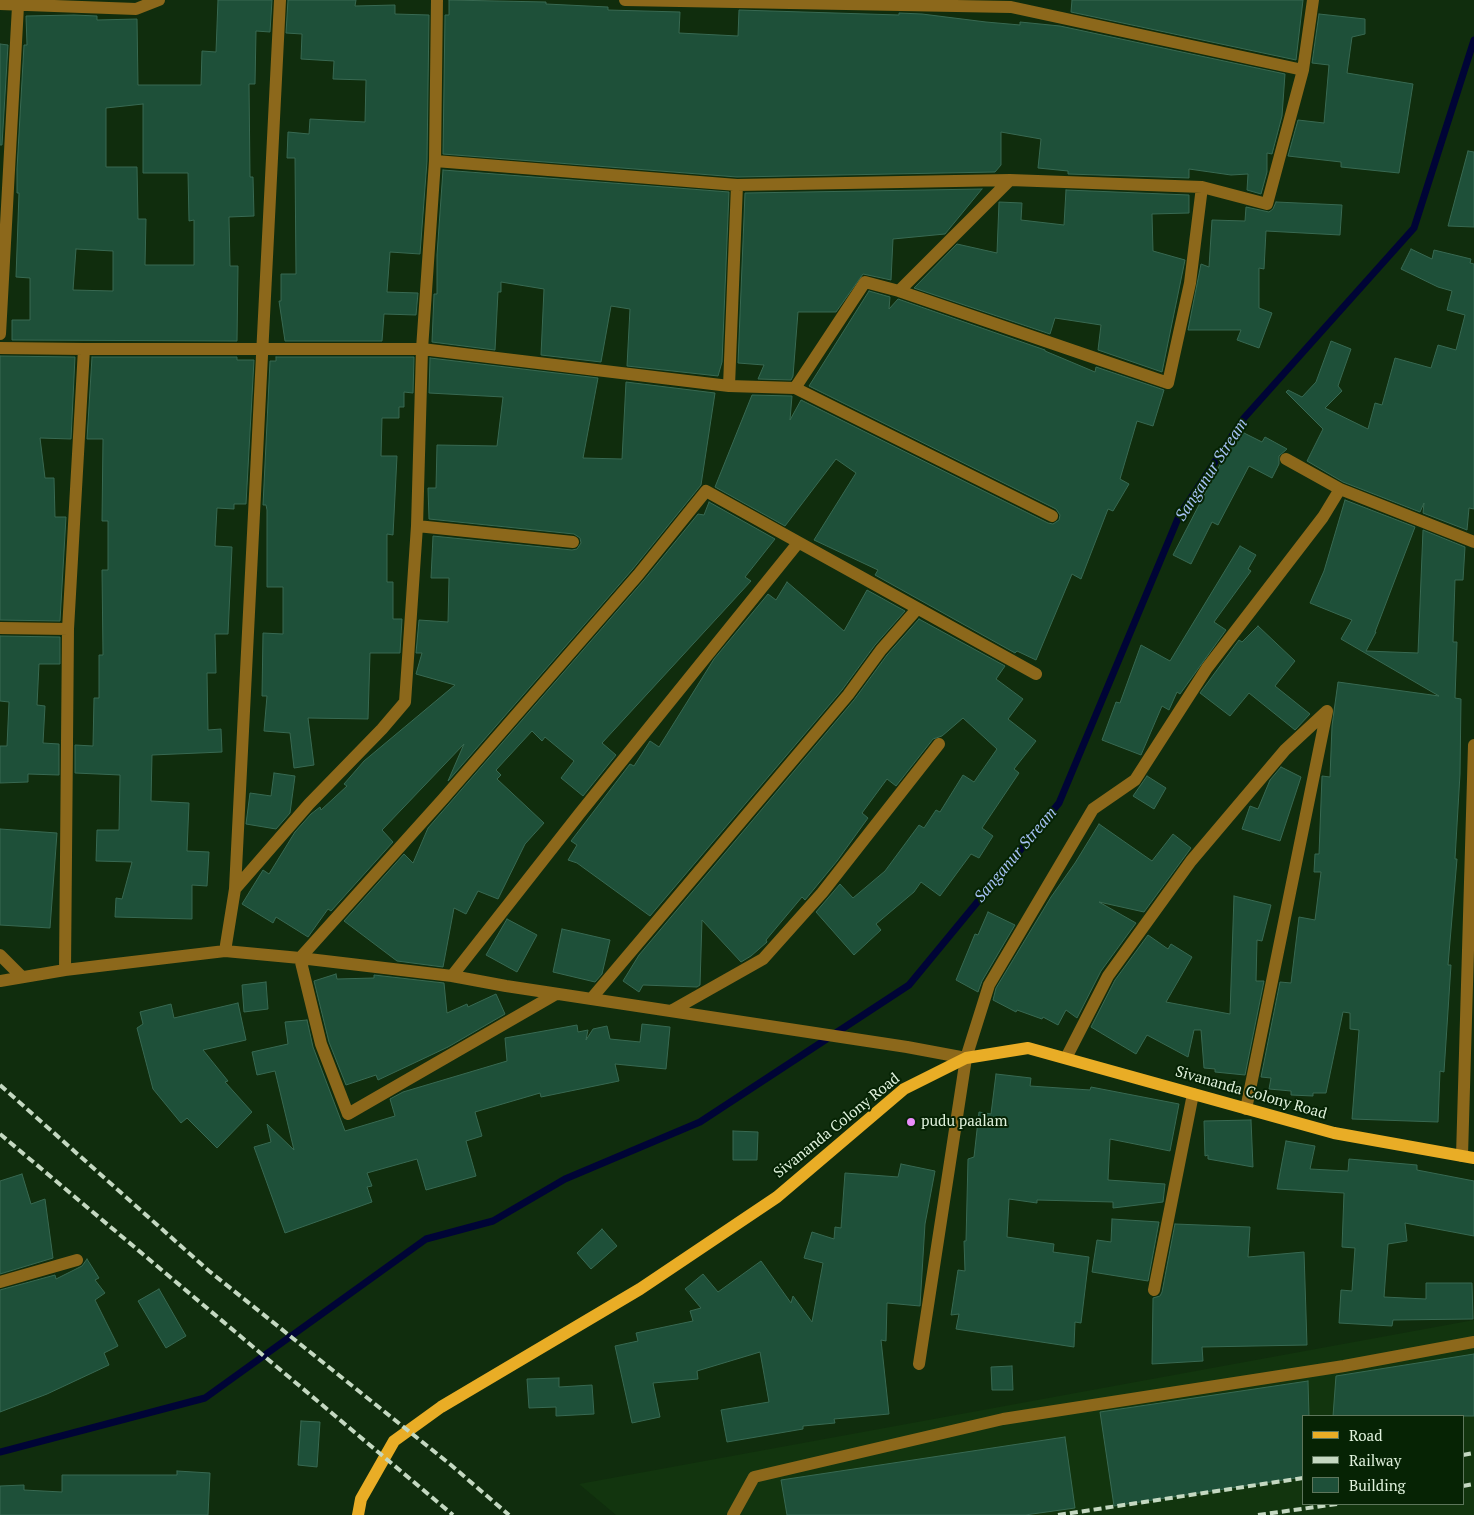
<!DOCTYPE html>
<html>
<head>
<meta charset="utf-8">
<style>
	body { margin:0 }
	#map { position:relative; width:1474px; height:1515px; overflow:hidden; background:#102d0d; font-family:"PT Serif",serif }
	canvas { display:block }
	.legend { position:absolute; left:1302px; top:1415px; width:162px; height:90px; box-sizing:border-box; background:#062304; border:1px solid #5d765b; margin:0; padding:6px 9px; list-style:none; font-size:15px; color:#e0f2dd }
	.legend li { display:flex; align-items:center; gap:10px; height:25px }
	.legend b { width:25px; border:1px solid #5d765b }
</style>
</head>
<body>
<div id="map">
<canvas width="1474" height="1515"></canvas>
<ul class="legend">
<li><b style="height:6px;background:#e9ad26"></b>Road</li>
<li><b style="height:6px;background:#c4d8c1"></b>Railway</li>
<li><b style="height:14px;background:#1e5039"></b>Building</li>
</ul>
</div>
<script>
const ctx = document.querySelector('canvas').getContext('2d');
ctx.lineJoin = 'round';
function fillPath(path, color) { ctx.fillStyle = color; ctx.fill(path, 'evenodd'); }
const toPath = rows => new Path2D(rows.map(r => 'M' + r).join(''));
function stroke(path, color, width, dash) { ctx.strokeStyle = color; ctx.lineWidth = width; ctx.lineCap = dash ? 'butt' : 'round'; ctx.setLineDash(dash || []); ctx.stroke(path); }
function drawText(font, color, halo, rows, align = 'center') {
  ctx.font = font + ' "PT Serif",serif'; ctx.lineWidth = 4; ctx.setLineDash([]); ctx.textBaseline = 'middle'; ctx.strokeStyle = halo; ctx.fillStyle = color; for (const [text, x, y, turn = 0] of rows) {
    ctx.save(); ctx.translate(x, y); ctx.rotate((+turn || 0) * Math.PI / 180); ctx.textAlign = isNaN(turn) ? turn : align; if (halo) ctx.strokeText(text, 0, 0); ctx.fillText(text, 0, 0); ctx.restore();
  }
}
fillPath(toPath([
	[1474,1320,1474,1515,616,1515,579,1484],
	[1303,1416,1463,1416,1463,1504,1303,1504]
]), '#12350e');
stroke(toPath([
	[0,1452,205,1398,426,1239,493,1221,565,1179,700,1122,909,985,1059,803,1179,516,1244,418,1414,228,1474,40]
]), '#000436', 7);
const building = toPath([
	[218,0,272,0,270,32,256,31,255,84,249,84,250,177,253,177,254,216,229,217,230,266,238,266,237,341,12,340,12,320,30,320,30,278,16,277,19,193,17,193,17,169,24,45,27,45,26,16,74,15,97,16,97,20,137,19,138,85,201,85,202,51,216,52,218,0],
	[143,104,143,173,188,173,189,221,194,220,194,265,145,265,146,219,138,219,137,167,106,167,106,108,143,104],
	[76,249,113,251,113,291,73,290,76,249],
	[288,0,356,0,355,6,395,5,395,14,429,15,427,161,420,254,390,252,387,292,418,293,416,315,384,314,382,341,285,341,279,301,281,301,281,274,296,274,295,158,287,158,288,132,309,134,310,119,365,122,366,80,333,79,334,61,301,59,302,34,286,33,288,0],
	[449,0,546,2,546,4,608,7,608,10,680,12,679,33,738,36,739,10,899,15,899,13,922,14,986,22,1020,25,1020,22,1060,26,1285,74,1282,116,1272,154,1267,153,1267,172,1261,194,1247,190,1248,174,1231,175,1189,169,1189,178,1068,174,1068,171,1038,168,1041,139,1001,132,1001,165,995,172,737,177,443,154,445,15,449,15,449,0],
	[1072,0,1303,0,1296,60,1071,12,1072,0],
	[1319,14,1365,19,1365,34,1352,37,1347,73,1413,84,1399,173,1341,167,1341,162,1288,156,1298,120,1324,123,1329,65,1312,63,1319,14],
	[0,44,8,45,2,145,0,145,0,44],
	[1468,151,1474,152,1474,227,1448,226,1468,151],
	[443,170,729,192,722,362,718,376,627,366,630,309,611,306,601,362,541,355,544,289,501,282,501,292,498,292,495,350,432,342,434,294,437,294,437,255,443,170],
	[982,189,945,234,893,239,891,280,863,274,836,312,798,312,793,376,791,380,758,379,764,365,738,363,745,193,982,189],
	[1066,190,1189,195,1189,213,1152,214,1153,251,1185,260,1162,372,1098,350,1101,325,1055,318,1050,334,914,288,957,244,997,253,999,202,1022,203,1021,220,1064,225,1066,190],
	[1276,202,1342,205,1340,235,1266,231,1264,269,1259,268,1259,308,1272,313,1259,348,1237,340,1241,330,1188,330,1201,264,1209,267,1212,220,1245,221,1246,207,1269,212,1273,209,1276,202],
	[1411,249,1432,259,1434,250,1471,259,1470,263,1474,264,1474,509,1469,508,1467,530,1423,513,1424,503,1420,512,1343,482,1307,461,1323,429,1286,392,1288,390,1302,397,1316,382,1331,341,1351,349,1338,386,1342,391,1325,408,1368,429,1375,403,1382,405,1395,358,1431,368,1438,345,1456,350,1465,315,1447,310,1452,291,1438,287,1401,269,1411,249],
	[869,291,890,297,889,309,898,299,1045,350,1045,351,1095,372,1096,367,1164,390,1153,426,1137,421,1120,479,1129,484,1113,511,1108,509,1081,579,1072,574,1036,660,1017,651,1015,653,875,575,878,570,814,540,856,473,836,459,785,526,715,487,752,395,792,396,790,420,801,400,1048,523,1053,524,1059,520,1060,515,1056,509,809,386,869,291],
	[0,356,75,357,71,439,40,438,45,478,54,478,55,517,66,517,60,621,0,620,0,356],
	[92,357,237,357,237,360,254,360,246,504,234,504,234,509,217,508,215,546,232,547,228,634,215,634,216,673,207,673,208,730,221,729,222,752,152,755,151,801,189,803,187,851,209,852,207,886,192,885,192,919,115,917,116,898,122,899,132,862,96,861,97,830,119,830,120,775,75,773,75,745,93,746,94,698,99,698,99,655,103,655,102,570,108,570,108,521,102,521,103,439,87,439,92,357],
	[276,357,414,357,413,393,404,392,404,407,399,407,399,418,382,418,381,456,397,456,393,535,387,534,387,582,393,582,393,619,402,619,400,653,370,653,368,719,308,718,314,765,294,768,290,733,264,731,267,696,262,696,263,633,283,634,283,587,267,587,267,510,266,505,263,505,270,361,276,361,276,357],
	[430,358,598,378,583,458,622,459,626,382,715,393,701,485,632,570,448,781,464,744,382,830,393,842,331,911,328,909,308,937,276,917,273,923,242,904,263,870,269,874,295,832,311,814,320,807,321,810,347,786,344,784,364,761,455,685,416,674,422,653,416,653,419,620,448,622,449,578,431,578,433,536,572,550,577,549,581,543,580,538,574,534,429,519,428,488,436,488,437,445,497,446,503,397,429,393,430,358],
	[1238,430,1262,442,1265,437,1287,449,1279,456,1279,464,1272,478,1249,466,1218,525,1212,522,1191,564,1173,555,1238,430],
	[1345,500,1415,527,1375,632,1376,632,1366,651,1418,653,1423,530,1465,547,1463,580,1455,580,1453,642,1457,642,1455,698,1461,699,1460,774,1455,859,1457,859,1448,965,1451,965,1444,1072,1440,1071,1438,1122,1352,1119,1359,1030,1350,1029,1350,1013,1343,1012,1326,1093,1313,1093,1313,1096,1291,1095,1291,1091,1269,1089,1271,1078,1261,1077,1280,982,1291,983,1299,917,1315,920,1321,872,1314,872,1315,854,1319,854,1322,776,1330,777,1332,726,1338,682,1439,696,1341,639,1352,620,1310,603,1324,571,1345,500],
	[709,502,775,539,745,577,751,581,602,743,616,755,583,796,561,778,574,761,545,737,542,741,532,731,496,770,501,775,497,779,544,823,525,844,498,899,478,891,466,914,454,908,443,967,397,961,344,921,404,854,413,863,428,828,644,580,698,514,704,515,709,502],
	[1240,546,1256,555,1248,569,1251,571,1214,622,1226,630,1180,694,1177,692,1169,710,1162,706,1141,755,1102,740,1116,702,1120,703,1141,645,1170,661,1240,546],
	[787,582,844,631,867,590,905,611,875,645,842,690,650,916,577,863,568,860,577,845,571,841,630,764,634,766,650,741,659,747,714,659,768,594,776,600,787,582],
	[919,619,1005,666,996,679,1023,699,1008,719,1036,741,1014,769,1019,773,982,828,993,836,979,858,971,854,940,896,921,882,914,892,876,924,881,930,854,955,816,912,840,884,853,898,885,871,919,825,924,828,936,810,940,812,963,775,974,782,997,749,963,718,942,736,933,739,896,786,887,779,862,813,868,818,837,861,805,900,802,897,766,940,767,942,751,956,741,962,702,920,700,985,697,987,643,985,639,992,623,981,639,955,854,700,887,655,919,619],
	[1258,626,1295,661,1275,686,1310,714,1295,730,1249,693,1230,716,1200,693,1239,640,1242,642,1258,626],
	[0,636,60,637,60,664,39,664,37,705,45,706,43,743,59,744,59,775,28,774,28,782,0,783,0,746,7,746,9,702,0,701,0,636],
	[1281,767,1301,777,1280,841,1242,829,1250,806,1258,809,1270,780,1281,767],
	[274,773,295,776,290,813,276,829,246,824,250,793,271,796,274,773],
	[1147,776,1166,788,1154,809,1133,796,1147,776],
	[1099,824,1152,861,1173,834,1191,848,1144,912,1099,902,1136,923,1101,971,1077,1018,1066,1010,1058,1025,1043,1017,1042,1019,1017,1010,1016,1012,993,1000,996,988,1051,897,1075,863,1099,824],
	[0,829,57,833,50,928,0,925,0,829],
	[1234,896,1271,905,1262,941,1257,940,1256,981,1264,981,1245,1075,1215,1072,1215,1069,1204,1068,1201,1030,1194,1030,1188,1057,1147,1035,1136,1054,1091,1027,1115,980,1148,935,1168,949,1171,944,1192,957,1166,1002,1230,1014,1234,896],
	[988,912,1015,925,982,981,978,992,956,980,975,934,978,935,988,912],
	[507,919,537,935,517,972,486,955,507,919],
	[562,929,610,940,602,974,595,982,553,972,562,929],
	[336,974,337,979,374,978,374,975,444,983,447,1013,467,1004,468,1007,496,994,505,1014,448,1047,378,1080,376,1075,346,1085,329,1042,314,981,336,974],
	[266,982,268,1009,244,1012,242,985,266,982],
	[238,1003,246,1040,203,1050,228,1081,225,1082,252,1112,217,1148,187,1118,181,1123,153,1089,137,1028,143,1024,140,1012,171,1004,174,1018,238,1003],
	[307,1020,313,1047,345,1131,395,1116,390,1099,403,1092,507,1061,505,1038,577,1025,578,1032,588,1030,586,1040,593,1029,607,1026,610,1039,640,1042,642,1024,670,1027,666,1069,615,1064,619,1081,541,1097,540,1093,475,1112,482,1136,466,1141,476,1176,426,1190,417,1159,367,1173,372,1186,367,1187,372,1202,285,1233,254,1147,271,1142,267,1124,294,1150,275,1071,257,1075,252,1052,288,1044,285,1022,307,1020],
	[996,1074,1031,1078,1030,1086,1090,1090,1091,1087,1179,1104,1170,1151,1110,1139,1108,1180,1165,1184,1163,1202,1113,1208,1113,1202,1037,1200,1037,1203,1009,1199,1007,1237,1054,1244,1053,1252,1089,1257,1081,1323,1075,1322,1074,1347,956,1329,959,1314,951,1315,958,1270,965,1271,964,1241,966,1241,968,1159,974,1157,979,1112,991,1114,996,1074],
	[1251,1120,1253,1167,1208,1159,1208,1155,1205,1156,1204,1121,1251,1120],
	[733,1131,758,1132,757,1160,733,1160,733,1131],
	[1286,1141,1315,1146,1310,1169,1348,1171,1349,1159,1417,1165,1417,1170,1474,1181,1474,1236,1405,1223,1407,1241,1388,1244,1384,1297,1426,1299,1426,1283,1472,1283,1473,1319,1393,1320,1392,1326,1339,1323,1341,1290,1352,1291,1355,1248,1342,1247,1344,1193,1277,1189,1286,1141],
	[901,1164,935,1171,925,1224,920,1306,887,1303,886,1341,881,1340,889,1414,834,1419,835,1423,803,1426,803,1429,727,1442,721,1410,769,1402,760,1352,697,1371,698,1379,653,1383,660,1417,632,1423,615,1346,638,1341,636,1333,693,1321,690,1311,701,1308,685,1289,703,1274,718,1292,761,1261,791,1303,793,1296,812,1322,823,1263,804,1258,812,1232,834,1239,835,1227,841,1228,845,1173,898,1177,901,1164],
	[22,1174,31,1204,45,1199,53,1258,0,1274,0,1181,22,1174],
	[1112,1219,1159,1222,1148,1281,1092,1272,1097,1240,1111,1242,1112,1219],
	[1175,1224,1250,1227,1248,1257,1304,1252,1307,1345,1202,1347,1203,1361,1152,1364,1153,1298,1160,1296,1162,1292,1175,1224],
	[602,1229,617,1246,591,1269,577,1253,602,1229],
	[87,1259,99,1278,95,1280,105,1293,95,1300,118,1346,104,1353,109,1365,47,1394,0,1412,0,1290,55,1275,56,1279,82,1266,87,1259],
	[159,1289,186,1336,166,1348,138,1301,159,1289],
	[1474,1354,1474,1416,1333,1416,1336,1376,1474,1354],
	[1012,1366,1013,1390,992,1390,991,1367,1012,1366],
	[559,1378,559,1387,592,1385,594,1414,556,1416,556,1407,529,1408,527,1379,559,1378],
	[1308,1381,1309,1416,1303,1416,1303,1477,1114,1506,1100,1412,1308,1381],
	[301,1421,320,1422,317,1467,298,1465,301,1421],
	[1065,1437,1075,1508,1025,1515,787,1515,781,1480,1065,1437],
	[177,1471,210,1473,208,1515,0,1515,0,1486,24,1485,24,1490,62,1492,62,1475,177,1475,177,1471]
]);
fillPath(building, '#1e5039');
stroke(building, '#386952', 1);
stroke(toPath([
	[625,0,1011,7,1303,70],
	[0,4,136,9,159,0],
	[435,161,737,185,1010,180,1202,187,1267,204,1303,70,1313,0],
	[899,291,1168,383,1190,283,1202,187],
	[0,334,18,6],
	[0,348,84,349],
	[729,386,737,185],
	[795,388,865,282,899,291,1010,180],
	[1340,489,1474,542],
	[417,526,573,542],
	[0,628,68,629],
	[235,889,309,804,382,729,405,702,417,526,422,349,435,161,437,0],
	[225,951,235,889,280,0],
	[0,955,22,977],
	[65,970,68,629,84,349,422,349,729,386,795,388,1052,516],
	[452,976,580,813,798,543],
	[0,981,65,970,225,951,300,958,452,976,506,986,907,1047,966,1058],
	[556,994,348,1114,321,1044,300,958,443,799,638,575,706,491,1036,674],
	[591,999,848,695,881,650,917,609],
	[671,1011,763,959,822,893,939,744],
	[1066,1058,1108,976,1191,861,1285,750,1327,711],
	[1246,1109,1327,711],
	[1462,1156,1474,745],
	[0,1282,77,1260],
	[1154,1290,1193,1094],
	[919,1364,966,1058,989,985,1093,809,1135,780,1207,668,1323,517,1340,489,1286,459],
	[733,1515,754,1477,1003,1419,1344,1366,1474,1342]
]), '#8c681b', 12);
stroke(toPath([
	[358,1515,361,1499,394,1441,441,1407,640,1289,777,1197,904,1089,966,1058,1028,1048,1334,1133,1474,1158]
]), '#e9ad26', 12);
stroke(toPath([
	[0,1085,209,1271,451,1465,509,1515],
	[0,1134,453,1515],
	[1463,1455,1474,1453],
	[1463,1486,1474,1484],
	[1058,1515,1303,1478],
	[1258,1515,1337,1504]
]), '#c4d8c1', 4, [8, 4]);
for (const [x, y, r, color] of [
	[911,1122,5,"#eb8dfb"]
]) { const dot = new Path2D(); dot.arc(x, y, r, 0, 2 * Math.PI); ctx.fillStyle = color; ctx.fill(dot); stroke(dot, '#062304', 2); }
drawText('15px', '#e0f2dd', '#062304', [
	["Sivananda Colony Road",1251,1093,16],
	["Sivananda Colony Road",837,1126,-39]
]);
drawText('15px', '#e0f2dd', '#062304', [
	["pudu paalam",921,1122]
], 'left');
drawText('italic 16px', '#a6c2f4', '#062304', [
	["Sanganur Stream",1212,470,-57],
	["Sanganur Stream",1016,855,-50]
]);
</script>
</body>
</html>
